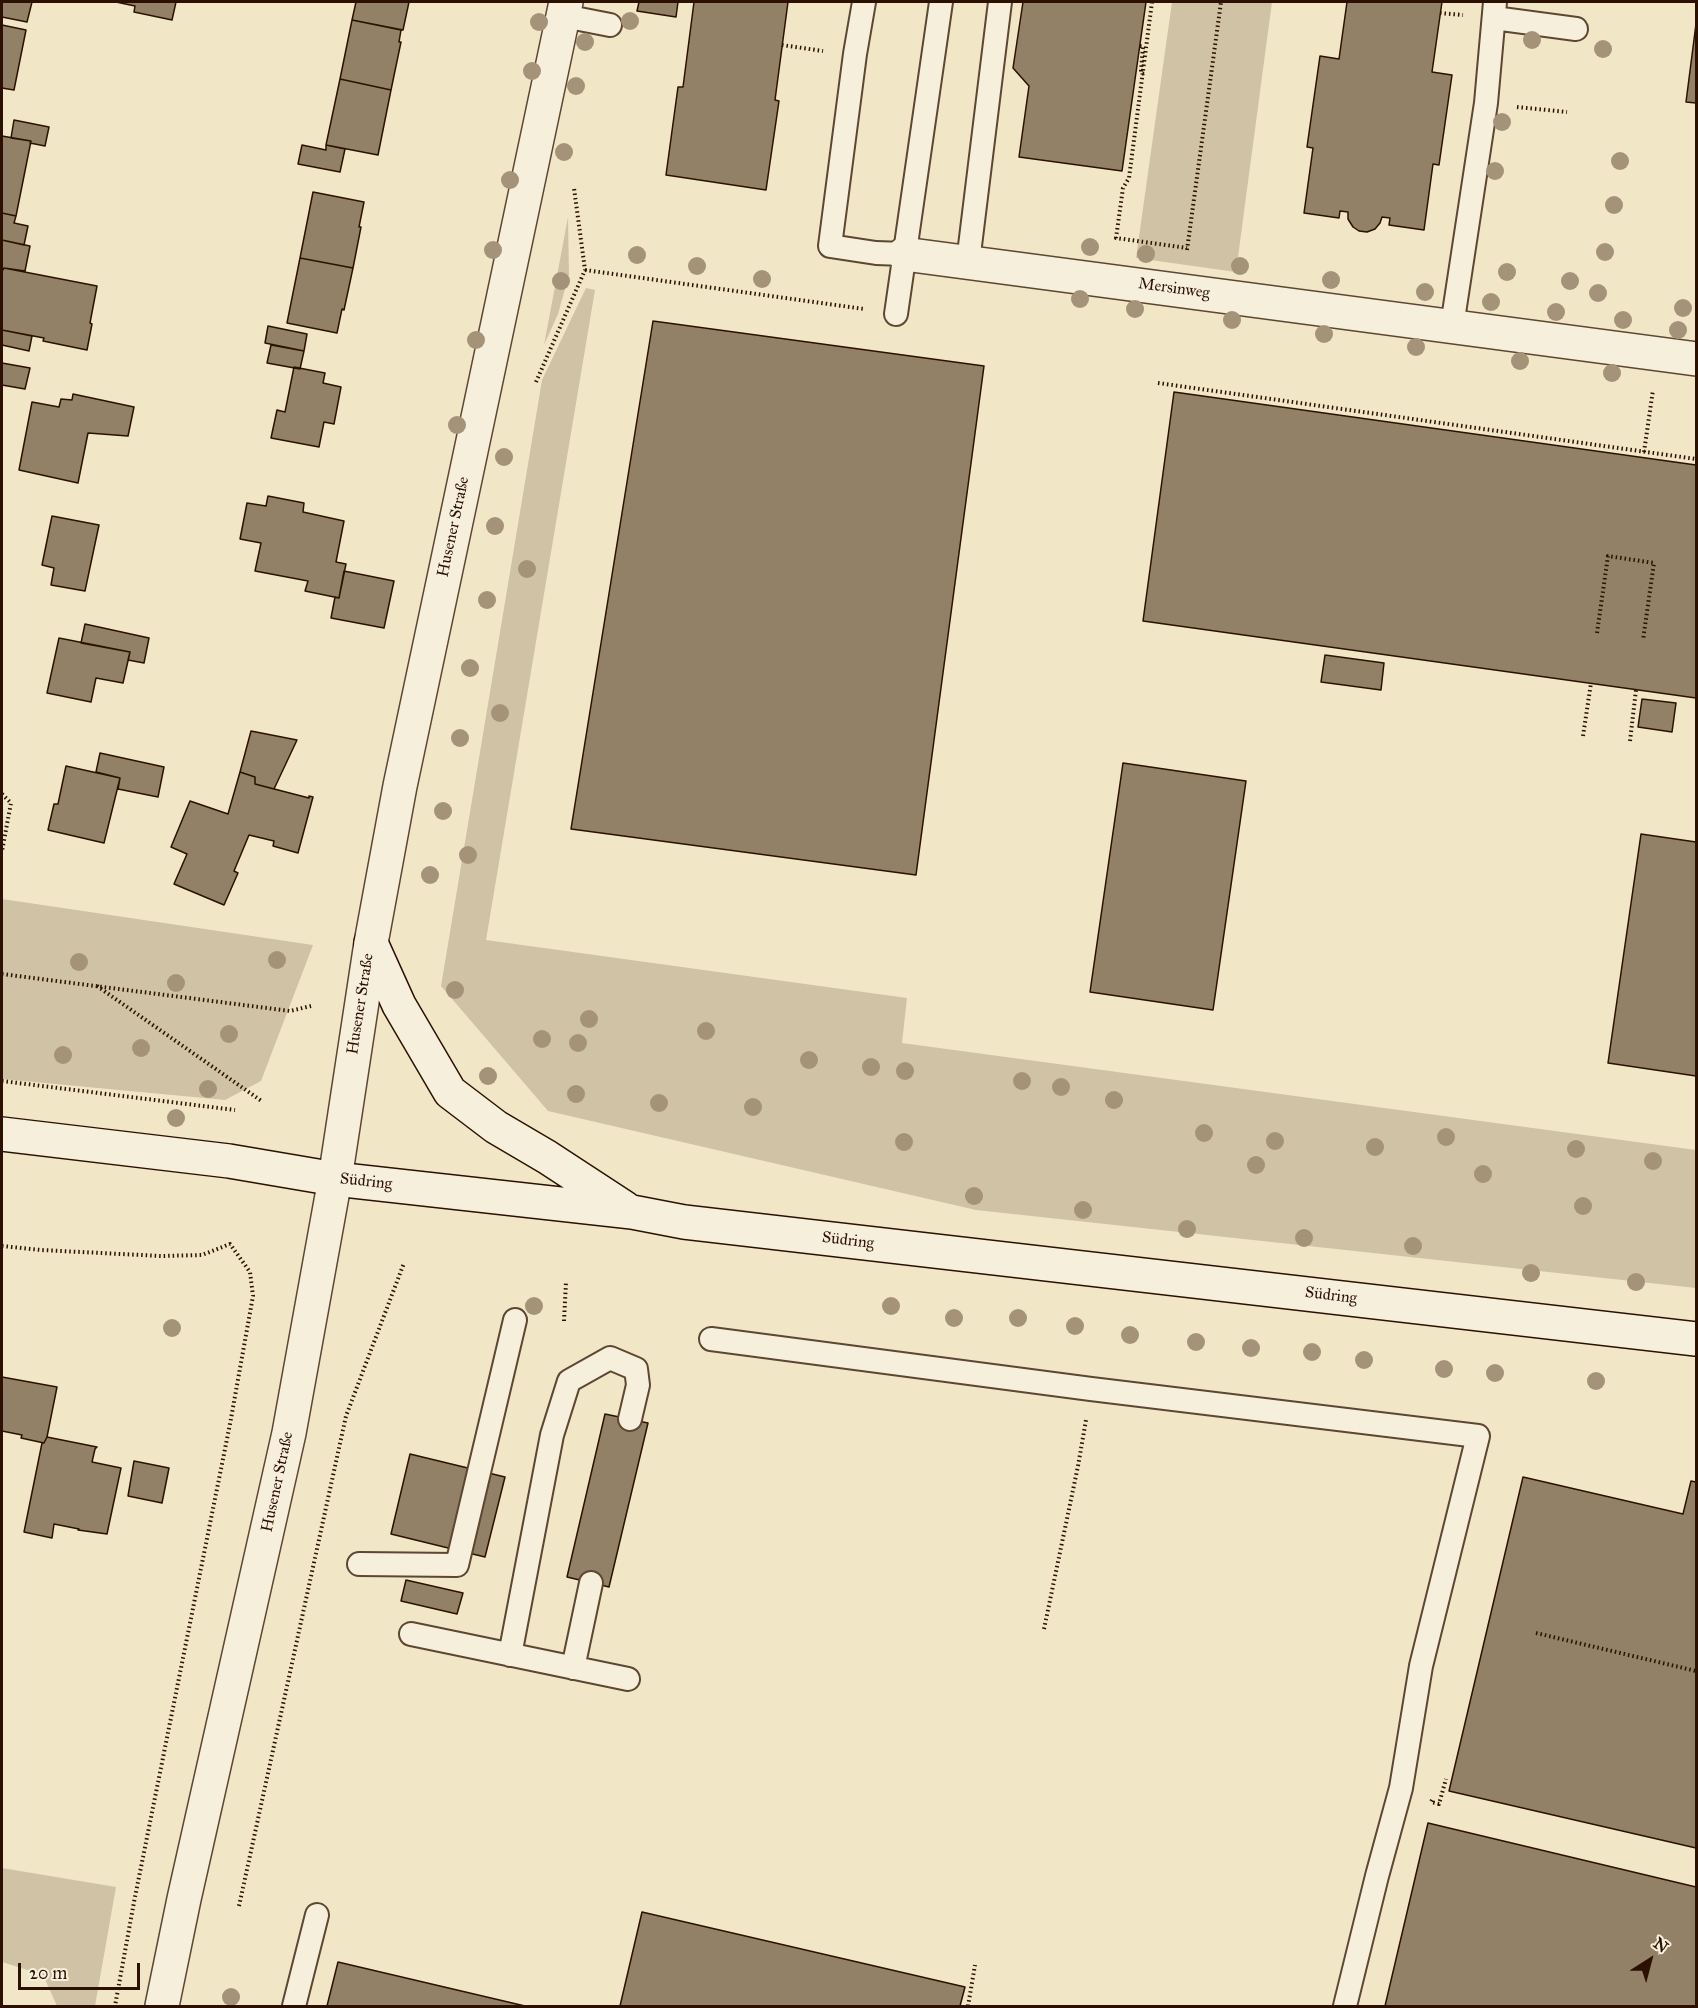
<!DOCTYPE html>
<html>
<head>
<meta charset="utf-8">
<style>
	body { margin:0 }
	#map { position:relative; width:1698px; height:2008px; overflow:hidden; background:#f1e7c7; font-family:"IM FELL Great Primer",serif }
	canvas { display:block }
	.frame { position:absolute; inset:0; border:3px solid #2c1100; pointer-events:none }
	.north { position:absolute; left:1620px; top:1930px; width:60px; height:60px; -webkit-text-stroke:4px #f6efdb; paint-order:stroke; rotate:36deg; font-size:16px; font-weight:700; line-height:24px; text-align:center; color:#2c1100 }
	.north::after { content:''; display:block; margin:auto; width:21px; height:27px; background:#2c1100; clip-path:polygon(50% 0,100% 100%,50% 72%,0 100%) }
	.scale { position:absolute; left:18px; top:1963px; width:122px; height:27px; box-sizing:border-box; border:3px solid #2c1100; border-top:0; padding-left:8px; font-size:18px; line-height:21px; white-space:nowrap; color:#2c1100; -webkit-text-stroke:4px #f6efdb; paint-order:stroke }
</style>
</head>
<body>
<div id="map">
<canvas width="1698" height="2008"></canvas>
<div class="frame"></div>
<div class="north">N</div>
<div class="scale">20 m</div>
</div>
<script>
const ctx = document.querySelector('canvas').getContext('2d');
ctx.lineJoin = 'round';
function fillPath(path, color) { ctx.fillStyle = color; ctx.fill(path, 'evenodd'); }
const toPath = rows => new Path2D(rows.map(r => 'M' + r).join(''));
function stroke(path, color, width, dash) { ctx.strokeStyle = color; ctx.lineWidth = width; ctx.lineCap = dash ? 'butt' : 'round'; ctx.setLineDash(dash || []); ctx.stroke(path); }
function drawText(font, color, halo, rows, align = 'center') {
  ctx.font = font + ' "IM FELL Great Primer",serif'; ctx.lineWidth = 4.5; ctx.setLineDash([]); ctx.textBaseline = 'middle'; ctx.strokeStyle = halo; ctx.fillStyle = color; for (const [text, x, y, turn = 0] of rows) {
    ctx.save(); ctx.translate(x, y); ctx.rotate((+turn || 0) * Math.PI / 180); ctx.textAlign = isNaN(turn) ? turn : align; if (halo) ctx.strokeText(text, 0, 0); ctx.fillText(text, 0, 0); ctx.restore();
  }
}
fillPath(toPath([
	[1172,2,1272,2,1236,272,1136,258],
	[568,217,569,275,558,314,544,345],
	[586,288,595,290,486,940,907,998,902,1043,1696,1150,1696,1288,976,1210,548,1111,441,986,542,380],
	[2,899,313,945,261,1081,225,1100,2,1079],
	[2,1868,116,1887,95,2006,57,2006,43,1975,2,1962]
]), '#d0c3a5');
const building = toPath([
	[2,2,32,2,27,22,2,17,2,2],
	[116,2,176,2,172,20,134,12,135,6,116,2],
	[356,2,409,2,403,30,352,20,356,2],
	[639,2,678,2,676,17,637,11,639,2],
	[694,2,788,2,775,100,779,101,766,190,666,175,678,87,683,87,694,2],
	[1023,2,1146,2,1122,171,1019,157,1029,86,1013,68,1023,2],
	[1347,2,1442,2,1432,72,1452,75,1439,165,1433,164,1424,230,1389,225,1390,218,1382,217,1380,223,1375,229,1367,232,1359,231,1353,227,1348,219,1348,212,1340,211,1339,218,1304,213,1313,148,1307,147,1320,56,1339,59,1347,2],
	[352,20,401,30,399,42,401,42,391,90,340,79,352,20],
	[1696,24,1696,103,1686,102,1696,24],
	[2,25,26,30,14,90,2,88,2,25],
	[340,79,391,90,378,155,326,145,340,79],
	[14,120,49,127,45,146,30,143,31,141,11,138,14,120],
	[2,136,31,141,16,216,2,213,2,136],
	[302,145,326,150,326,145,345,149,340,172,298,164,302,145],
	[313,192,364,202,359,227,361,227,353,268,300,258,313,192],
	[2,213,16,216,14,223,28,226,24,245,2,240,2,213],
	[2,240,30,246,25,271,4,268,3,270,2,269,2,240],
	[300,258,353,268,344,310,342,309,337,333,287,323,300,258],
	[4,268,97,286,90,323,92,324,87,350,43,341,44,338,2,330,2,269,3,270,4,268],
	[653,321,984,366,916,875,571,829,653,321],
	[268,326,307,334,304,351,265,343,268,326],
	[2,330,32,336,29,351,2,345,2,330],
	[271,345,304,351,300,369,267,363,271,345],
	[2,363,30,368,25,389,2,385,2,363],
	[294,367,325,373,323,383,341,387,334,424,324,422,319,447,271,438,277,410,285,412,294,367],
	[1174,392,1696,465,1696,698,1143,621,1174,392],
	[73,394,134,407,128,436,88,433,78,483,19,470,32,402,59,407,61,399,72,400,73,394],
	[268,496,304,503,303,512,344,521,336,562,346,564,339,598,305,591,308,581,255,571,261,543,240,539,247,503,266,506,268,496],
	[52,516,99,525,85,591,51,585,54,568,42,565,52,516],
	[344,571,394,581,384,628,331,618,335,597,339,598,344,571],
	[85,624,149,638,144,663,128,660,130,652,81,643,85,624],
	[59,638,130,652,123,683,96,678,91,702,47,693,59,638],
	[1325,655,1384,663,1381,690,1321,682,1325,655],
	[1642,699,1676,703,1672,732,1638,727,1642,699],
	[251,731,297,740,274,789,255,784,255,777,240,772,251,731],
	[100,753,164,767,158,797,118,789,120,778,96,772,100,753],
	[1123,763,1246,781,1213,1010,1090,992,1123,763],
	[66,766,120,778,104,843,48,830,54,804,58,804,66,766],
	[240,772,255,777,255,784,309,798,309,796,313,797,298,853,273,846,274,841,249,835,234,871,238,873,224,905,174,884,187,854,171,847,190,801,228,814,240,772],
	[1641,834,1696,842,1696,1076,1608,1063,1641,834],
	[2,1377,57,1387,47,1437,44,1443,21,1438,22,1435,2,1431,2,1377],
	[605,1414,648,1423,609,1587,567,1577,605,1414],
	[47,1437,97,1447,95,1449,92,1462,121,1468,107,1534,78,1530,79,1529,54,1524,52,1538,24,1532,42,1443,44,1443,47,1437],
	[410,1454,505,1477,485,1557,391,1534,410,1454],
	[134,1461,169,1468,162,1503,128,1496,134,1461],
	[1523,1477,1683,1514,1691,1481,1696,1482,1696,1848,1449,1791,1523,1477],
	[406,1580,463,1593,457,1614,401,1601,406,1580],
	[1428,1823,1696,1887,1696,2006,1385,2006,1428,1823],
	[642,1912,965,1987,960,2006,620,2006,642,1912],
	[338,1962,525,2006,327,2006,338,1962]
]);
fillPath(building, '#928067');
stroke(building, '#2c1100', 1.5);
const service = toPath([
	[864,2,855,54,830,246,876,253,904,254],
	[564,16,610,25],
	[1494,18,1576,29],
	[968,262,1000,2],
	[896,314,941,2],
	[1452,326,1486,103,1495,2],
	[711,1339,1091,1389,1478,1436,1421,1666,1401,1788,1377,1876,1345,2006],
	[359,1564,457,1565,515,1320],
	[411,1634,628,1679],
	[510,1655,552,1435,569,1381,610,1358,636,1369,638,1385,630,1419],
	[573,1668,591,1583],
	[294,2006,317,1915]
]);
const minor = toPath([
	[904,254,1696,359],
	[162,2006,184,1899,289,1433,335,1179,371,943,400,786,566,2]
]);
const secondary = toPath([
	[371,943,399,1005,450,1092,496,1127,547,1157,625,1208],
	[2,1134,229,1161,335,1179,632,1212,684,1222,1696,1339]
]);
stroke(service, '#5d4632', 26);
stroke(minor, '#5d4632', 36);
stroke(secondary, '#2c1100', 36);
stroke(toPath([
	[1152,2,1129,178,1123,188,1116,238,1187,248],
	[1440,13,1463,15],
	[782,45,823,51],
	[1140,46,1143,46,1141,71,1141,73,1144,74],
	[1517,107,1567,112],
	[1187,250,1221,2],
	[585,270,864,309],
	[536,382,585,270,574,188],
	[1158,383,1696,459],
	[1644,452,1653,390],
	[1597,633,1608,556,1654,563,1643,640],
	[1583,736,1591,683],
	[1630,741,1636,690],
	[2,794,11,803,2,851],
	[2,974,290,1011,311,1006],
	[97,986,263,1102],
	[2,1081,235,1110],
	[2,1246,41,1250,161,1256,202,1255,230,1244,250,1272,253,1296,230,1424,134,1902,115,2006],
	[564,1321,566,1282],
	[1044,1629,1078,1466,1086,1420],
	[1536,1633,1696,1671],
	[1432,1800,1431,1802,1439,1804,1446,1779],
	[239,1906,346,1416,404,1263],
	[968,2006,975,1965]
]), '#2c1100', 4, [1.5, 3]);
stroke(service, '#f6efdb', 22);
stroke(minor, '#f6efdb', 33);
stroke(secondary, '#f6efdb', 33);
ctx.fillStyle = '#a49379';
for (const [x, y] of [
	[630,21],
	[539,22],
	[1532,40],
	[585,42],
	[1603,49],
	[532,71],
	[576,86],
	[1502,122],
	[564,152],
	[1620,161],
	[1495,171],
	[510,180],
	[1614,205],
	[1090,247],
	[493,250],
	[1605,252],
	[1146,254],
	[637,255],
	[697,266],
	[1240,266],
	[1507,272],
	[762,279],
	[1331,280],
	[561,281],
	[1570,281],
	[1425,292],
	[1598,293],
	[1080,299],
	[1491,302],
	[1683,308],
	[1135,309],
	[1556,312],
	[1232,320],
	[1623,320],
	[1678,330],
	[1324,334],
	[476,340],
	[1416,347],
	[1520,361],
	[1612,373],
	[457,425],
	[504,457],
	[495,526],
	[527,569],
	[487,600],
	[470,668],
	[500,713],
	[460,738],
	[443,811],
	[468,855],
	[430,875],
	[277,960],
	[79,962],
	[176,983],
	[455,990],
	[589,1019],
	[706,1031],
	[229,1034],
	[542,1039],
	[578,1043],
	[141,1048],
	[63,1055],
	[809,1060],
	[871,1067],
	[905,1071],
	[488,1076],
	[1022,1081],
	[1061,1087],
	[208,1089],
	[576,1094],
	[1114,1100],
	[659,1103],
	[753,1107],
	[176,1118],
	[1204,1133],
	[1446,1137],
	[1275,1141],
	[904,1142],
	[1375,1147],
	[1576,1149],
	[1653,1161],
	[1256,1165],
	[1483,1174],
	[974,1196],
	[1583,1206],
	[1083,1210],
	[1187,1229],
	[1304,1238],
	[1413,1246],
	[1531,1273],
	[1636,1282],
	[534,1306],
	[891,1306],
	[954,1318],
	[1018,1318],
	[1075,1326],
	[172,1328],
	[1130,1335],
	[1196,1342],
	[1251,1348],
	[1312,1352],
	[1364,1360],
	[1444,1369],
	[1495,1373],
	[1596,1381],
	[231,1997]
]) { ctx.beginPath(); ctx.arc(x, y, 9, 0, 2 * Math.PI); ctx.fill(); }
drawText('16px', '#2c1100', '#f6efdb', [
	["Mersinweg",1174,289,8],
	["Husener Straße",454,527,-78],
	["Husener Straße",361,1004,-81],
	["Südring",366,1182,6],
	["Südring",848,1241,7],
	["Südring",1331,1296,7],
	["Husener Straße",278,1482,-78]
]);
</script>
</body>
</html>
